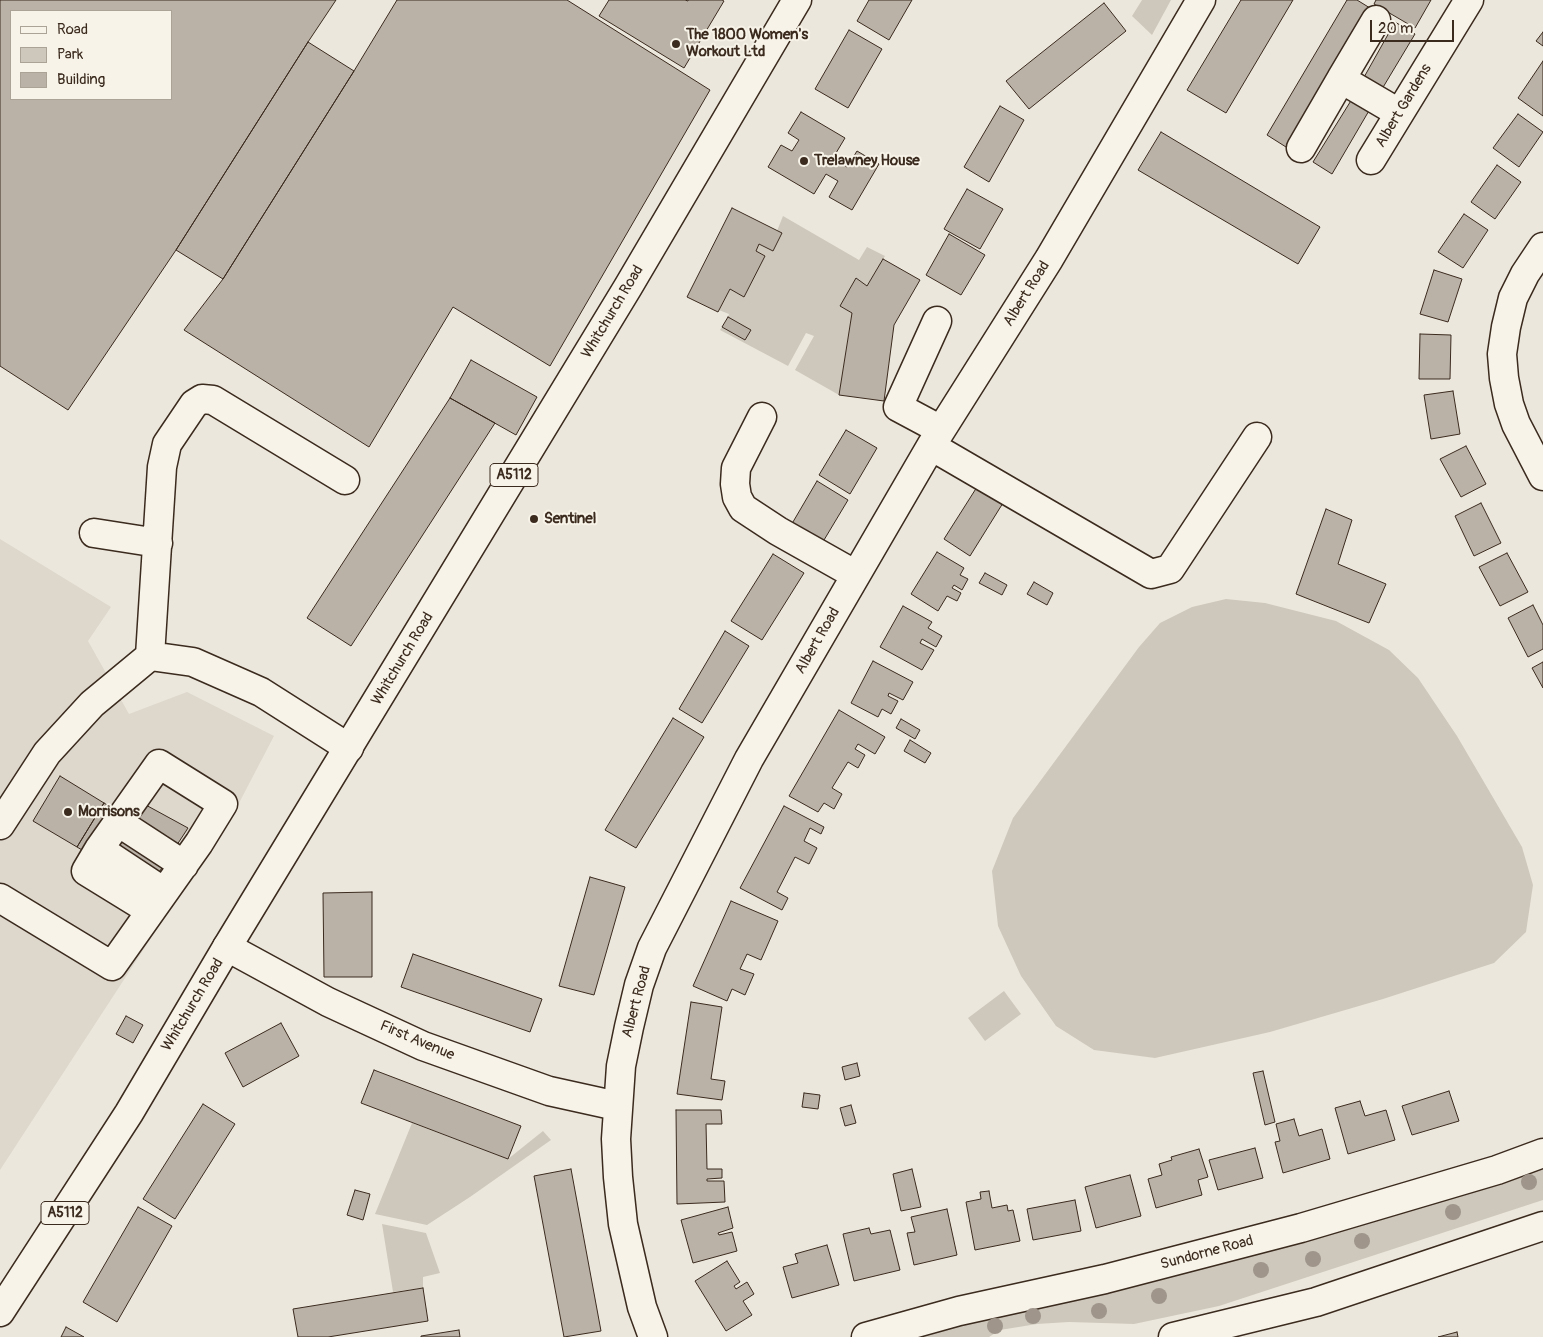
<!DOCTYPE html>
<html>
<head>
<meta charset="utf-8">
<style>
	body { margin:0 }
	#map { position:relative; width:1543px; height:1337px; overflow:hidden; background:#ece7dc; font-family:Pangolin,sans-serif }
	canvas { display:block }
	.legend { position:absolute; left:10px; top:10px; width:162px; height:90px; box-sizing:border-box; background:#f7f3e8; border:1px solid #aca397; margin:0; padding:6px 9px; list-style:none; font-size:15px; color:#3b2a1e }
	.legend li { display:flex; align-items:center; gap:10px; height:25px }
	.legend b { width:25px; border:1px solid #aca397 }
	.scale { position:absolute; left:1370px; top:20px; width:84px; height:22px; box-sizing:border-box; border:2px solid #3b2a1e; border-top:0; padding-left:6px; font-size:15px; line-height:18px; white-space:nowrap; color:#3b2a1e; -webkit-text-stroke:4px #f7f3e8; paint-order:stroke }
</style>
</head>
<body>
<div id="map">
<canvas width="1543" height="1337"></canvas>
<ul class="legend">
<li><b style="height:6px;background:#f7f3e8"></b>Road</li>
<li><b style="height:14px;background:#cec8bc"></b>Park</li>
<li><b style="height:14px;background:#bab2a7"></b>Building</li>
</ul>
<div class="scale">20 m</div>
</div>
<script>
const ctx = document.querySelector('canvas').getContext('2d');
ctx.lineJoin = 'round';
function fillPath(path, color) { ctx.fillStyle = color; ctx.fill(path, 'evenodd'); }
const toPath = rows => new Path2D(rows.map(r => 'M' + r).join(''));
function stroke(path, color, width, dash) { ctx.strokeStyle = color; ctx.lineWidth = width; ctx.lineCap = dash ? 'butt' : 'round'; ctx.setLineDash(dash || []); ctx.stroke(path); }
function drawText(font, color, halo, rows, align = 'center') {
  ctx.font = font + ' Pangolin,sans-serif'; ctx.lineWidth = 4; ctx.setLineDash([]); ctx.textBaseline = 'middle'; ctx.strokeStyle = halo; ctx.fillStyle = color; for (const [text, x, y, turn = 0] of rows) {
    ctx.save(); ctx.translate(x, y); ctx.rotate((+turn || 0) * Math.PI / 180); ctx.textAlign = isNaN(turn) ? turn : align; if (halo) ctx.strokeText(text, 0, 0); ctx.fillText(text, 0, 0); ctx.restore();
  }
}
fillPath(toPath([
	[0,539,111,607,88,641,129,714,187,692,274,736,239,803,0,1170]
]), '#ddd7cc');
fillPath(toPath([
	[1142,0,1171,0,1152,35,1132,16],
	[783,216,859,260,867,247,885,256,867,286,856,279,840,306,852,313,839,395,795,370,814,336,806,333,788,366,720,330,722,327,745,340,751,330,728,317,729,314,719,310,730,289,744,296,765,256,756,251,759,244,773,251,782,234,777,231],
	[1226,599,1265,603,1336,621,1389,650,1418,678,1457,736,1522,847,1533,885,1526,932,1494,963,1383,999,1270,1032,1155,1058,1094,1050,1056,1026,1021,976,998,926,992,871,1013,818,1139,647,1160,623,1192,607],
	[1004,991,1021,1014,985,1041,968,1018],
	[412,1123,508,1159,543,1131,551,1140,470,1197,427,1225,375,1214],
	[1543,1164,1543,1200,1219,1306,1134,1324,1069,1322,1037,1324,1000,1330,989,1337,909,1337],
	[382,1224,426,1233,440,1273,423,1277,423,1288,393,1292]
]), '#cec8bc');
const building = toPath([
	[0,0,336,0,308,42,176,250,68,410,0,366,0,0],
	[11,11,171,11,171,99,11,99,11,11],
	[397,0,567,0,710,90,550,366,453,307,369,447,184,330,223,279,354,71,397,0],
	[609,0,685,0,688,1,688,0,722,0,724,1,684,68,599,16,609,0],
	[869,0,912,0,889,40,857,21,869,0],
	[1241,0,1293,0,1226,113,1187,90,1241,0],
	[1347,0,1357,0,1370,8,1286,147,1267,135,1347,0],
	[1376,0,1431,0,1415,28,1374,4,1376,0],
	[1104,3,1126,31,1029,109,1006,81,1104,3],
	[1395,22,1415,34,1382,89,1363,79,1395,22],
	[849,30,882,49,848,108,815,89,849,30],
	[1543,32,1543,46,1536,41,1543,32],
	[308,42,354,71,223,279,176,250,308,42],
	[1543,61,1543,116,1518,98,1543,61],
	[1352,99,1370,109,1332,174,1313,162,1352,99],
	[1000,106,1024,120,989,182,964,167,1000,106],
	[801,112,845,138,833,158,847,167,857,151,879,164,852,210,829,197,838,181,826,174,814,194,768,167,781,145,792,151,799,140,788,133,801,112],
	[1518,114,1543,132,1519,167,1493,148,1518,114],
	[1161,132,1320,227,1298,264,1138,170,1161,132],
	[1497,165,1521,182,1495,219,1471,202,1497,165],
	[967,189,1003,209,980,249,944,229,967,189],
	[732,208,782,233,773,251,759,244,756,251,765,256,744,297,730,289,718,312,687,297,732,208],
	[1464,214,1488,230,1463,268,1438,252,1464,214],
	[949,234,985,255,961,295,926,275,949,234],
	[883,259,920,280,894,325,884,401,839,395,852,313,840,306,856,278,867,286,883,259],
	[1434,270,1462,279,1448,322,1420,314,1434,270],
	[728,317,751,330,745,340,722,327,728,317],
	[1420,334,1451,335,1450,379,1419,379,1420,334],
	[471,360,537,397,516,435,450,398,471,360],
	[1453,391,1460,434,1431,439,1424,395,1453,391],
	[450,398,495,423,351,646,307,618,450,398],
	[846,430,877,448,850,494,819,475,846,430],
	[1466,446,1486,484,1461,497,1440,459,1466,446],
	[817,481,848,500,821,545,790,527,817,481],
	[977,487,1003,503,970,556,944,539,977,487],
	[1481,503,1501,543,1474,556,1455,516,1481,503],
	[1326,509,1352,520,1338,564,1386,584,1369,623,1296,594,1326,509],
	[937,552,964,568,960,575,968,579,962,590,954,585,952,588,961,593,957,601,947,596,938,611,911,594,937,552],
	[1507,553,1528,592,1500,606,1479,567,1507,553],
	[773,554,804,573,762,640,731,621,773,554],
	[985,573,1007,585,1002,595,979,583,985,573],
	[1034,582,1053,593,1047,605,1027,594,1034,582],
	[1533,605,1543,625,1543,649,1528,657,1508,618,1533,605],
	[903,606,932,622,928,628,942,636,936,647,922,639,920,643,934,650,922,670,880,647,903,606],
	[725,631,749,646,702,723,679,709,725,631],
	[873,661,913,682,903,700,889,693,888,696,898,701,891,714,882,709,878,717,851,703,873,661],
	[1543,662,1543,688,1532,668,1543,662],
	[839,710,885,737,875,754,858,744,855,749,865,755,858,768,848,762,832,788,842,794,834,809,824,803,818,812,789,796,839,710],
	[673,718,704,737,636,848,605,830,673,718],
	[901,719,920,730,915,739,896,728,901,719],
	[910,740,931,753,925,763,904,751,910,740],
	[60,776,104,803,77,847,33,821,60,776],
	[104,803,131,820,144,804,188,828,135,909,104,863,77,847,104,803],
	[784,806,824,827,821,834,810,828,804,841,817,848,809,864,795,857,777,892,788,898,782,910,740,888,784,806],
	[590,877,625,887,594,995,559,986,590,877],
	[372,892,372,977,324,977,323,893,372,892],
	[731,901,778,921,761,960,747,954,740,969,754,974,745,995,732,989,727,1001,693,986,731,901],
	[413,954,542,999,530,1032,401,987,413,954],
	[691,1002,722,1007,711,1079,725,1081,722,1100,677,1094,691,1002],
	[126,1016,143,1025,133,1043,116,1034,126,1016],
	[281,1023,299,1056,243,1087,225,1053,281,1023],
	[857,1063,860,1076,845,1080,842,1067,857,1063],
	[374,1070,521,1126,508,1159,361,1103,374,1070],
	[1263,1071,1275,1122,1265,1125,1253,1073,1263,1071],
	[1449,1091,1459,1121,1412,1135,1402,1106,1449,1091],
	[804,1093,820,1095,818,1109,802,1107,804,1093],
	[1360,1101,1365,1116,1386,1110,1395,1140,1348,1154,1335,1108,1360,1101],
	[203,1104,235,1124,175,1219,143,1199,203,1104],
	[851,1105,856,1123,845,1126,840,1108,851,1105],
	[676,1110,721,1110,722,1124,706,1124,707,1169,722,1169,722,1178,707,1179,707,1181,724,1181,725,1202,677,1204,676,1110],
	[1294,1119,1299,1136,1322,1129,1330,1159,1283,1173,1275,1142,1280,1141,1276,1124,1294,1119],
	[1255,1148,1263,1178,1218,1190,1209,1160,1255,1148],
	[1199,1149,1208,1177,1198,1180,1202,1195,1156,1208,1148,1179,1162,1175,1159,1164,1172,1160,1171,1157,1199,1149],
	[571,1169,601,1331,564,1337,534,1176,571,1169],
	[912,1169,921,1207,901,1211,893,1174,912,1169],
	[1130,1175,1141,1216,1096,1228,1085,1187,1130,1175],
	[355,1190,370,1194,363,1220,347,1215,355,1190],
	[989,1191,992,1208,1007,1205,1008,1211,1013,1210,1020,1241,975,1250,966,1202,981,1199,980,1192,989,1191],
	[1075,1200,1081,1231,1033,1240,1027,1209,1075,1200],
	[138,1207,172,1226,117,1322,83,1302,138,1207],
	[728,1207,733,1228,718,1233,719,1235,732,1232,737,1251,693,1263,681,1220,728,1207],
	[947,1209,957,1255,914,1265,907,1233,915,1232,911,1217,947,1209],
	[869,1228,871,1234,890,1230,900,1270,854,1281,843,1234,869,1228],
	[827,1245,839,1285,792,1298,783,1267,798,1263,795,1254,827,1245],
	[727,1261,740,1282,734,1286,736,1289,747,1282,754,1294,743,1301,752,1315,726,1331,695,1281,727,1261],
	[423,1288,428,1321,328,1337,298,1337,293,1309,423,1288],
	[66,1327,84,1337,61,1337,66,1327],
	[459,1330,460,1337,421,1337,421,1336,459,1330],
	[1457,1332,1458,1337,1438,1337,1457,1332]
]);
fillPath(building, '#bab2a7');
stroke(building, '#3b2a1e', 1);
const minor = toPath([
	[1376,20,1341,79,1399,113],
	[1301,148,1341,79],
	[1371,160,1469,0],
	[1543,247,1525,274,1513,298,1506,327,1502,354,1504,378,1509,404,1516,424,1543,476],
	[937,321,898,407,941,430],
	[762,417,736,468,735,484,737,497,743,508,778,531,856,575],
	[931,446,1151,574,1170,569,1257,437],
	[94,533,158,543],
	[150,656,162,467,167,444,194,404,202,399,213,400,345,480],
	[118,822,184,865],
	[0,825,47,753,92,704,150,656,193,662,261,692,349,748],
	[99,849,164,892],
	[0,898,112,966,199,843,223,804,159,764,99,849,86,871,151,911],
	[227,947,328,1002,423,1046,549,1091,617,1106],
	[653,1337,642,1307,623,1224,618,1177,616,1139,621,1066,629,1027,639,985,652,948,749,759,856,575,931,446,1049,259,1201,0],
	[866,1337,959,1311,1105,1279,1301,1228,1497,1170,1543,1153]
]);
const major = toPath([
	[0,1312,129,1113,227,947,628,287,797,0],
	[1173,1337,1316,1302,1543,1226]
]);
stroke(minor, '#3b2a1e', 31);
stroke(major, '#3b2a1e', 31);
stroke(minor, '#f7f3e8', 28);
stroke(major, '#f7f3e8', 28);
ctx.fillStyle = '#9f958a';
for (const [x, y] of [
	[1529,1182],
	[1453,1212],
	[1362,1241],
	[1313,1259],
	[1261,1270],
	[1159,1296],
	[1099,1311],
	[1033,1316],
	[995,1326]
]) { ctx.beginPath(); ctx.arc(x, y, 8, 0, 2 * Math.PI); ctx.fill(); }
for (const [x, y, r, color] of [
	[676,44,5,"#3b2a1e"],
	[804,161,5,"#3b2a1e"],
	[534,519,5,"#3b2a1e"],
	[68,812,5,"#3b2a1e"]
]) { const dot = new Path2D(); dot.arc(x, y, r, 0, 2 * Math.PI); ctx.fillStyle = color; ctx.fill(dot); stroke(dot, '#f7f3e8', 2); }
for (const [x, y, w] of [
	[514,475,48],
	[65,1213,48]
]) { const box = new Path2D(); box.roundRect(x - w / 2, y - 11.5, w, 23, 4); ctx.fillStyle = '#f7f3e8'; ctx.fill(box); stroke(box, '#3b2a1e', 1); }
drawText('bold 14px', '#3b2a1e', null, [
	["A5112",514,475],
	["A5112",65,1213]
]);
drawText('bold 15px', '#3b2a1e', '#f7f3e8', [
	["The 1800 Women's",686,35],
	["Workout Ltd",686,52],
	["Trelawney House",814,161],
	["Sentinel",544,519],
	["Morrisons",78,812]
], 'left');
drawText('15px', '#3b2a1e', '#f7f3e8', [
	["Albert Gardens",1404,106,-59],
	["Albert Road",1027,294,-58],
	["Whitchurch Road",613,312,-59],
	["Albert Road",818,641,-60],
	["Whitchurch Road",403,659,-59],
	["Albert Road",637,1002,-75],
	["Whitchurch Road",193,1005,-59],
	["First Avenue",417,1041,23],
	["Sundorne Road",1207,1253,-15]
]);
</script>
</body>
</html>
